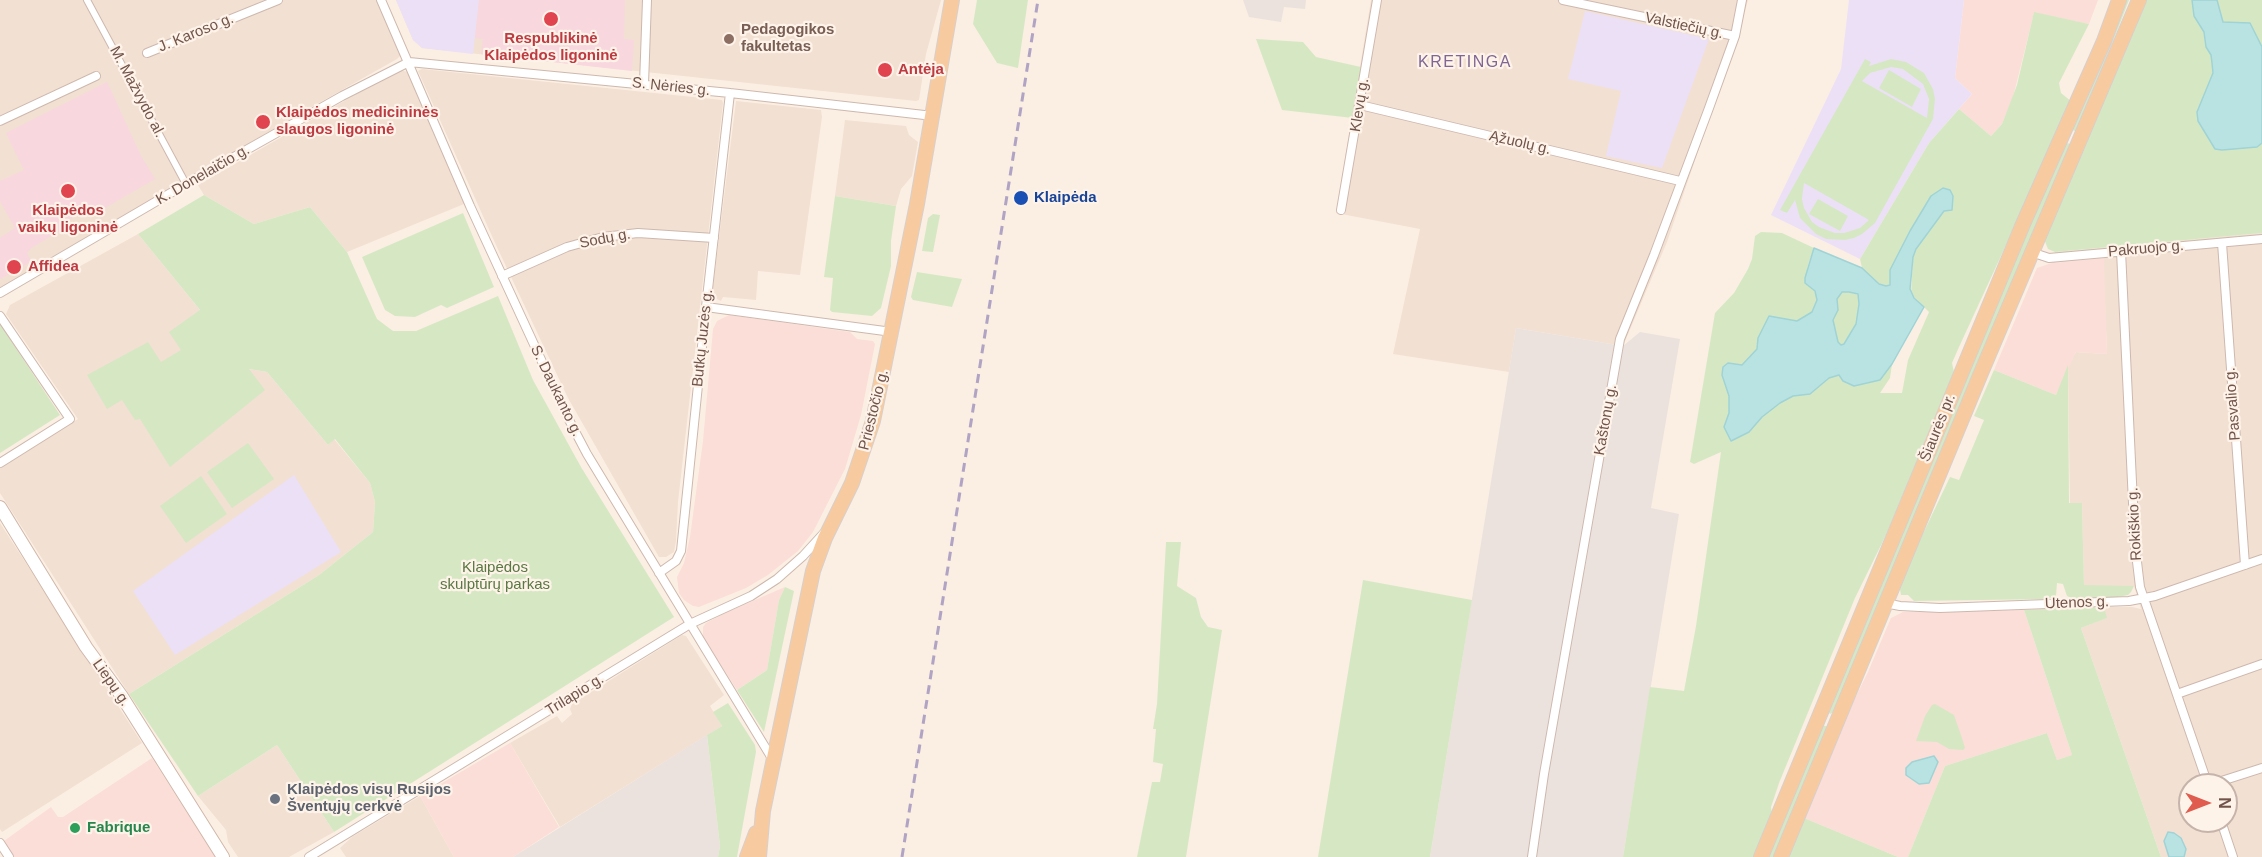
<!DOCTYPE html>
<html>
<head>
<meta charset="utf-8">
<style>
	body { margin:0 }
	#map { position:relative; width:2262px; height:857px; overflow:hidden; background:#fbefe3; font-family:Arial,sans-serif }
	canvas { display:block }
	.north { position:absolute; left:2178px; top:773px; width:60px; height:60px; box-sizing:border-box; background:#fef3e9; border:2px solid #c6b3aa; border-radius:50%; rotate:90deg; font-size:16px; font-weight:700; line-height:24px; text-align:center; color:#72544b }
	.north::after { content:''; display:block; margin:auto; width:21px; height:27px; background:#df5c4e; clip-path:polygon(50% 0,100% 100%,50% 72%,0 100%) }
</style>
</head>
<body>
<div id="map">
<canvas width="2262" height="857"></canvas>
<div class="north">N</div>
</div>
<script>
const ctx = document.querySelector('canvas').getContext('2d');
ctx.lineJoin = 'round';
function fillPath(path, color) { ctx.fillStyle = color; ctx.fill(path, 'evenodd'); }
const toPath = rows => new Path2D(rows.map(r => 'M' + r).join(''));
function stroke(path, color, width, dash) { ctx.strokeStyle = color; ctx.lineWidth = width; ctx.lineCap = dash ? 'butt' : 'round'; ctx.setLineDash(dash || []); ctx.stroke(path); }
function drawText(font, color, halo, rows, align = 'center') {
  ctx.font = font + ' Arial,sans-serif'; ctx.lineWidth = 4.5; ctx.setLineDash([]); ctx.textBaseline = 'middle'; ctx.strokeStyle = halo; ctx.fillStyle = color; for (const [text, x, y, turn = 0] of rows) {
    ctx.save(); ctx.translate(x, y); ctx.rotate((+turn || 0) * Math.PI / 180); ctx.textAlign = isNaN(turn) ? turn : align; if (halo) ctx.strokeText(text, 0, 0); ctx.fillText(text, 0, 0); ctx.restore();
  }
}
fillPath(toPath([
	[0,0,376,0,401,55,397,59,294,117,0,289],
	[396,0,941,0,926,54,919,100,916,101,422,48,413,40],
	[1371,0,1748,0,1742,23,1667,242,1623,346,1516,328,1509,372,1393,354,1420,229,1336,213],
	[422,69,722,100,723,103,678,502,676,541,674,552,666,557,659,557,568,398,496,245,418,71],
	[398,70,409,72,412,77,464,204,347,252,310,207,254,224,204,195,198,185],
	[736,101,821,110,822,117,800,275,758,271,756,300,723,297,721,301,715,298,712,294],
	[845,120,906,126,909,135,918,142,912,176,901,189,896,206,835,196],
	[2262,233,2262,857,2161,857,2081,628,2106,618,2104,607,2132,607,2141,609,2134,586,2084,586,2082,504,2070,503,2068,365,2076,352,2107,354,2103,258,2052,263,2055,252],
	[2190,785,2226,785,2226,821,2190,821],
	[138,234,248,369,267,372,328,445,334,439,370,483,375,502,373,532,319,575,129,694,0,493,0,466,78,419,6,314,10,305],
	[0,523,142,743,2,832,0,829],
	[682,635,686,636,724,695,710,706,722,726,560,827,510,743,557,716,562,723,572,714,570,709,572,704],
	[277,745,334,832,289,857,238,857,228,842,226,830,198,796],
	[420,796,454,857,346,857,340,848,352,837]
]), '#f2e0d2');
fillPath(toPath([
	[1964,0,2098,0,2089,24,2034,13,2012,101,2002,124,1991,136,1959,109,1972,94,1955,78],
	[2104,258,2107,354,2076,352,2056,395,1994,370,2037,268,2052,263],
	[729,315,850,332,857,339,873,341,875,344,861,415,845,469,813,532,798,551,768,575,746,588,699,607,693,606,684,600,679,593,677,577,684,563,690,537,703,441,713,329,717,321],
	[785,587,779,600,767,670,737,690,703,637,703,627,706,623,727,612],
	[2024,610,2072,755,2057,760,2047,733,1945,766,1908,857,1898,857,1804,818,1848,712,1868,672,1891,618,1903,612],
	[510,743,559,827,513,857,454,857,420,796],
	[152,758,215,857,14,857,4,841,51,807,58,817,63,817]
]), '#fbded8');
fillPath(toPath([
	[1243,0,1306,0,1305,9,1284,7,1281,22,1249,17],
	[1516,328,1623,346,1640,332,1680,339,1651,508,1679,514,1623,857,1430,857],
	[707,735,720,846,718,857,513,857]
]), '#ebe2de');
fillPath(toPath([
	[396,0,479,0,473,54,422,48,413,40],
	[1849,0,1964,0,1955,78,1972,94,1929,143,1860,259,1771,215,1841,69],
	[1585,11,1709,39,1662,168,1606,156,1621,91,1568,79],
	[294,475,341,552,175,655,133,591]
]), '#ece0f7');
fillPath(toPath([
	[479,0,625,0,624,39,634,40,632,71,481,54,483,39,475,38],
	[107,82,141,156,155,179,103,209,102,207,85,217,82,212,68,220,70,225,31,248,27,253,31,262,0,279,0,238,15,228,0,201,0,181,24,170,6,133]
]), '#f8d7df');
fillPath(toPath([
	[977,0,1028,0,1018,68,997,63,973,24],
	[2125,0,2129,0,2078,132,2072,130,2106,50],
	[2147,0,2262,0,2262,233,2055,252,2048,249,2044,239],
	[2034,12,2089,24,2059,83,2061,93,2072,102,1959,347,1952,363,1954,372,1886,535,1855,598,1779,783,1771,807,1772,814,1754,857,1623,857,1650,687,1684,691,1696,626,1721,452,1694,464,1690,462,1715,313,1734,293,1748,269,1752,259,1755,236,1761,232,1782,233,1814,248,1808,265,1805,283,1815,291,1817,300,1812,312,1797,321,1769,317,1758,338,1757,349,1742,365,1728,363,1722,375,1729,396,1729,413,1724,427,1749,432,1762,417,1780,403,1793,396,1810,394,1829,378,1839,375,1880,380,1892,364,1890,378,1880,393,1902,393,1908,360,1929,312,1911,294,1913,257,1916,249,1944,211,1931,196,1890,270,1890,285,1886,286,1879,284,1862,268,1860,259,1929,143,1959,109,1991,136,2002,124,2017,85],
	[1256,39,1303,42,1316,57,1361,67,1353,118,1282,110],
	[1865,59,1871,62,1869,66,1891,59,1906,62,1924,73,1933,89,1935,99,1933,119,1875,223,1862,234,1854,238,1845,240,1826,239,1816,234,1800,218,1795,200,1787,213,1780,210],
	[1891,67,1903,69,1923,84,1929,99,1927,118,1862,81,1870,73],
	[1804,183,1869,220,1860,228,1844,233,1835,233,1819,227,1812,222,1804,208,1802,199],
	[1889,70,1921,89,1912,107,1879,88],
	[2066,143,2071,144,2071,149,1975,368,1835,711,1830,714,1828,711,2029,223],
	[204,195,254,224,310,207,347,252,377,319,393,331,416,331,498,296,533,380,581,467,674,617,334,832,277,745,198,796,129,694,319,575,373,532,375,502,370,483,335,439,328,445,267,372,249,369,265,390,170,467,140,419,135,420,122,400,107,409,87,375,148,342,161,362,181,350,169,332,200,310,138,234],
	[835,196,896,206,891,241,891,266,881,308,872,316,832,312,830,310,833,278,824,277],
	[1818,199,1848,216,1840,231,1809,214],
	[463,213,494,287,447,308,441,305,415,317,395,316,385,310,362,257],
	[933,214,940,215,933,252,922,251,928,218],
	[917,272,962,279,952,307,913,300,911,297],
	[1842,292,1849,292,1858,295,1859,304,1856,324,1844,344,1841,345,1838,342,1833,320,1836,315,1837,299],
	[0,324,60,415,0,453],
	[2068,365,2069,503,2082,503,2084,585,2134,586,2131,592,2128,595,2118,597,2071,598,2067,596,2063,584,2057,583,2056,596,2048,599,1914,601,1908,595,1901,595,1899,584,1950,477,1959,480,1984,420,1974,416,1994,370,2056,395],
	[248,443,274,479,232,508,207,472],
	[201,476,227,514,186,543,160,506],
	[1166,542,1181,542,1177,586,1196,598,1201,617,1208,627,1222,630,1186,857,1137,857,1152,782,1160,782,1163,764,1153,762,1156,729,1153,729,1157,704],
	[1363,580,1472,600,1430,857,1318,857],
	[785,587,794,591,764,732,737,690,767,670,779,600],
	[2104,607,2107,618,2081,628,2161,857,1908,857,1945,766,2047,733,2057,760,2072,755,2024,610],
	[728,703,755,745,756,752,737,857,718,857,720,846,707,735,722,726,713,712],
	[1935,704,1954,715,1962,738,1965,748,1963,750,1949,749,1937,742,1916,741,1925,716,1932,705],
	[1820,724,1828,727,1774,857,1767,857],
	[1804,818,1898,857,1788,857]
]), '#d6e8c3');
const water = toPath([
	[2192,0,2217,0,2223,22,2250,23,2262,47,2262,143,2257,147,2222,150,2215,149,2198,121,2197,112,2213,73,2212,63,2211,55,2206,47,2204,32,2194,16,2192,0],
	[1943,188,1950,190,1953,196,1952,210,1944,211,1916,249,1913,257,1910,289,1914,298,1924,307,1892,364,1880,380,1854,386,1843,381,1839,375,1829,378,1810,394,1793,396,1780,403,1762,417,1749,432,1731,441,1724,427,1729,413,1729,396,1722,375,1723,367,1728,363,1742,365,1757,349,1758,338,1769,316,1797,321,1812,312,1817,300,1815,291,1805,283,1805,278,1814,248,1862,268,1879,284,1886,286,1890,285,1890,270,1910,231,1931,196,1943,188],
	[1842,292,1849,292,1858,294,1859,304,1856,324,1844,344,1841,345,1838,342,1833,320,1838,310,1837,299,1842,292],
	[1934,756,1938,762,1929,783,1919,784,1906,775,1906,768,1912,762,1934,756],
	[2168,832,2174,833,2181,838,2186,849,2184,857,2169,857,2164,841,2168,832]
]);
fillPath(water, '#b9e3e3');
stroke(water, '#a0d3d5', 1.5);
const pedestrian = toPath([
	[87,0,186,184]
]);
const minor = toPath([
	[381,0,470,206,568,418,587,454,773,760],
	[1563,0,1735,36],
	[147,53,278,0],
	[644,84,647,0],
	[1360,105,1680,181],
	[0,121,96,76],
	[1341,210,1377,0],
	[2222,243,2245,565],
	[2121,251,2135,545,2140,587,2208,785],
	[2031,252,2049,258,2262,239],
	[502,276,567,247,603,237,638,233,714,238],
	[0,293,186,184,342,96,409,62,730,93,933,116],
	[706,307,892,332],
	[0,316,70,419,0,463],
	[659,573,676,561,681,551,706,307,730,93],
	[1885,603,1900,606,1940,608,2129,601,2155,596,2262,559],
	[2177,694,2262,664],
	[2209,785,2262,768],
	[2221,821,2233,857],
	[0,843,9,857],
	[309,857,690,624,751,596,777,579,803,556,824,533],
	[1532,857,1544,774,1620,339,1654,255,1709,108,1735,36,1742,0]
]);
const secondary = toPath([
	[0,507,86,647,121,695,223,857]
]);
const primary = toPath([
	[747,857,756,833],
	[759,857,763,811,813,571,825,538,852,483,873,421,917,204,952,0],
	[1761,857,2023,224,2104,41,2119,0],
	[1781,857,1981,373,2139,0]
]);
stroke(pedestrian, '#ceb8ae', 8);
stroke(minor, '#ceb8ae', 10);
stroke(secondary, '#d1b7ab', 14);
stroke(primary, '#d8cfcd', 16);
stroke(pedestrian, '#fff', 6);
stroke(minor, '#fff', 8);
stroke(secondary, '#fff', 12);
stroke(primary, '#f7cb9f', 14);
stroke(toPath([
	[902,857,1038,0]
]), '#b0a3c4', 3, [9, 6]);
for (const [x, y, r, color] of [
	[551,19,8,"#e0444e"],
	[729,39,6,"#8d6e63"],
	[885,70,8,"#e0444e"],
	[263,122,8,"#e0444e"],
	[68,191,8,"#e0444e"],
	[1021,198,8,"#1a4fb4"],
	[14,267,8,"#e0444e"],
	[275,799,6,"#6b7280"],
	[75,828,6,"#2e9e5b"]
]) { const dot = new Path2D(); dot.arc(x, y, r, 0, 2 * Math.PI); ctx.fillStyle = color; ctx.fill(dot); stroke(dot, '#fef3e9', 2); }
drawText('15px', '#72544b', '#fef3e9', [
	["Valstiečių g.",1684,26,12],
	["J. Karoso g.",196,33,-22],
	["S. Nėries g.",671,87,6],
	["M. Mažvydo al.",137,92,62],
	["Klevų g.",1360,105,-81],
	["Ąžuolų g.",1520,143,13],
	["K. Donelaičio g.",203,175,-30],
	["Sodų g.",605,239,-11],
	["Pakruojo g.",2146,249,-5],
	["Butkų Juzės g.",703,338,-84],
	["S. Daukanto g.",556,391,64],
	["Pasvalio g.",2233,404,-94],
	["Priestočio g.",874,410,-76],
	["Kaštonų g.",1606,420,-80],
	["Šiaurės pr.",1938,428,-68],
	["Rokiškio g.",2135,524,-93],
	["Utenos g.",2077,603,-2],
	["Liepų g.",111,683,55],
	["Trilapio g.",575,695,-32]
]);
drawText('bold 15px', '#785e54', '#fef3e9', [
	["Pedagogikos",741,30],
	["fakultetas",741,47]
], 'left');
drawText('bold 15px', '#be3a42', '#fef3e9', [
	["Respublikinė",551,39,"center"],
	["Klaipėdos ligoninė",551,56,"center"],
	["Antėja",898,70],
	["Klaipėdos medicininės",276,113],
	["slaugos ligoninė",276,130],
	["Klaipėdos",68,211,"center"],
	["vaikų ligoninė",68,228,"center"],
	["Affidea",28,267]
], 'left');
drawText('bold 15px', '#164399', '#fef3e9', [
	["Klaipėda",1034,198]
], 'left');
drawText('15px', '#597843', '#fef3e9', [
	["Klaipėdos",495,568],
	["skulptūrų parkas",495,585]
]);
drawText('bold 15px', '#5b616d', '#fef3e9', [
	["Klaipėdos visų Rusijos",287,790],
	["Šventųjų cerkvė",287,807]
], 'left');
drawText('bold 15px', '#27864d', '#fef3e9', [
	["Fabrique",87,828]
], 'left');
ctx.letterSpacing = '1.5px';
drawText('16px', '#7f6695', '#fef3e9', [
	["KRETINGA",1465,63]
]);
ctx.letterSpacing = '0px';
</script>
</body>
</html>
